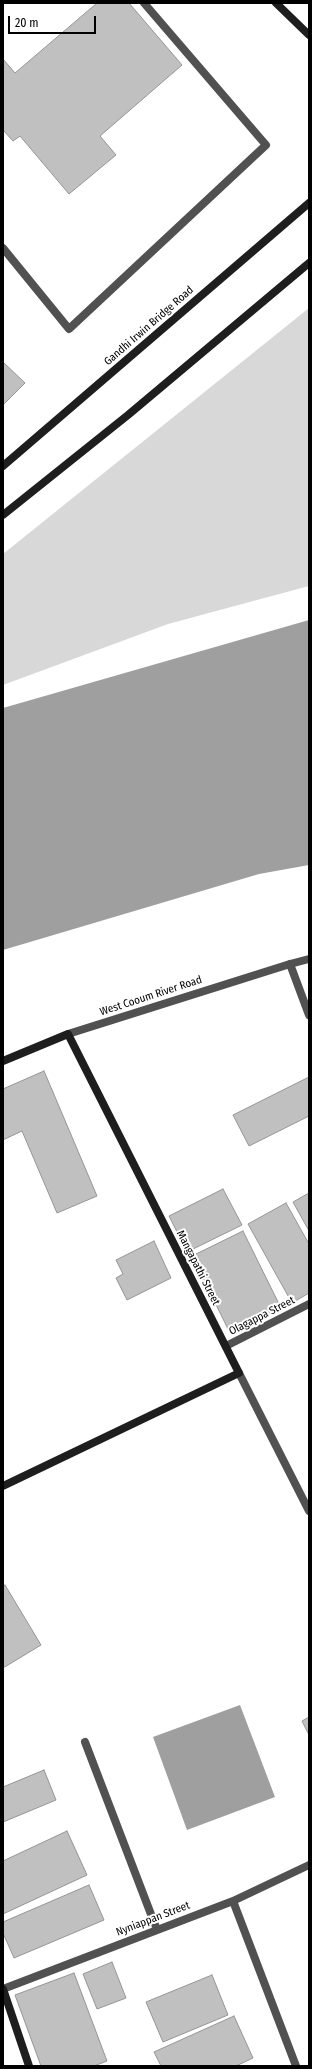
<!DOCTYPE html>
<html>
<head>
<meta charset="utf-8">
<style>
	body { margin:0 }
	#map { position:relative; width:312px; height:2069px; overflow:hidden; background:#fff; font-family:"Fira Sans Condensed",sans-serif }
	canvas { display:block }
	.frame { position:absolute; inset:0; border:4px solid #000; pointer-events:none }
	.scale { position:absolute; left:8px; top:16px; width:88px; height:18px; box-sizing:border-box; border:2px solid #000; border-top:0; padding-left:5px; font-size:12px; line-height:14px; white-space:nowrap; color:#000; -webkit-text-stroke:3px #fff; paint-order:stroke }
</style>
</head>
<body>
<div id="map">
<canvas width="312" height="2069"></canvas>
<div class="frame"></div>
<div class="scale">20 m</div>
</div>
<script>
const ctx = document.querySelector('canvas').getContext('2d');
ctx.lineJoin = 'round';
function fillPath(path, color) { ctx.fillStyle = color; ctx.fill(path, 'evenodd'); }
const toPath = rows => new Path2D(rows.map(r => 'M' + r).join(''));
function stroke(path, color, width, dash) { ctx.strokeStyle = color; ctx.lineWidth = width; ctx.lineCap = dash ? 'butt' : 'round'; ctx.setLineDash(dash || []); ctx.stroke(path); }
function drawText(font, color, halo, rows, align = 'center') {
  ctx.font = font + ' "Fira Sans Condensed",sans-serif'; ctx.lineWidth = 4; ctx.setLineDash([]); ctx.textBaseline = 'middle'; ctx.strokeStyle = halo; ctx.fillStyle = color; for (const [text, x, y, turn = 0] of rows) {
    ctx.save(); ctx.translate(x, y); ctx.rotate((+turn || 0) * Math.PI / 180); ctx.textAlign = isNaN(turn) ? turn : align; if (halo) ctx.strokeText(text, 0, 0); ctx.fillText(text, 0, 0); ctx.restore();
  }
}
fillPath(toPath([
	[309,308,309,586,168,624,3,685,3,554]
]), '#d8d8d8');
fillPath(toPath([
	[309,620,309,865,259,874,3,950,3,708],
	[240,1705,275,1797,187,1830,153,1737]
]), '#9f9f9f');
const building = toPath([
	[97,3,129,3,182,65,100,136,116,155,69,194,20,136,13,141,3,130,3,59,15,73,97,3],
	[3,362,25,383,3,405,3,362],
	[44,1071,97,1196,57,1213,22,1131,3,1140,3,1089,44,1071],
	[309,1077,309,1116,249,1146,233,1115,309,1077],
	[223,1189,242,1225,187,1252,169,1216,223,1189],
	[309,1193,309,1231,293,1202,309,1193],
	[286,1203,309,1244,309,1293,292,1303,248,1224,286,1203],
	[243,1231,281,1308,230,1333,192,1256,243,1231],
	[154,1241,171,1278,127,1300,116,1278,123,1274,116,1260,154,1241],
	[5,1585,41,1645,3,1668,3,1586,5,1585],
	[309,1717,309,1735,302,1721,309,1717],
	[44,1770,56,1800,3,1822,3,1787,44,1770],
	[67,1831,87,1875,3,1914,3,1861,67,1831],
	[89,1885,104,1920,14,1958,3,1933,3,1922,89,1885],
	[112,1962,126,1998,97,2009,83,1974,112,1962],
	[74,1973,107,2061,94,2066,41,2066,15,1995,74,1973],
	[212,1975,228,2015,163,2042,146,2002,212,1975],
	[234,2016,253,2058,236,2066,161,2066,154,2052,234,2016]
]);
fillPath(building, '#c0c0c0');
stroke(building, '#959595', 1);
stroke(toPath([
	[3,248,69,329,266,145,144,3]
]), '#515151', 8);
stroke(toPath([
	[290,964,309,1015],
	[226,1346,309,1304],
	[239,1373,309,1511],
	[85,1742,157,1930],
	[233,1901,296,2066],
	[3,1989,233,1901,309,1865]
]), '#515151', 8);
stroke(toPath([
	[68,1034,290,964,309,959]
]), '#515151', 8);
stroke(toPath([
	[276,3,309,35],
	[3,466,309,203],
	[3,515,128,415,309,263],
	[3,1061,68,1034,239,1373,3,1486],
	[3,1989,29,2066]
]), '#1e1e1e', 8);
drawText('11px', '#000', '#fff', [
	["Gandhi Irwin Bridge Road",149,326,-41],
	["West Cooum River Road",151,996,-18],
	["Mangapathi Street",198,1268,63],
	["Olagappa Street",262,1316,-27],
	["Nyniappan Street",153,1919,-21]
]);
</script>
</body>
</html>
